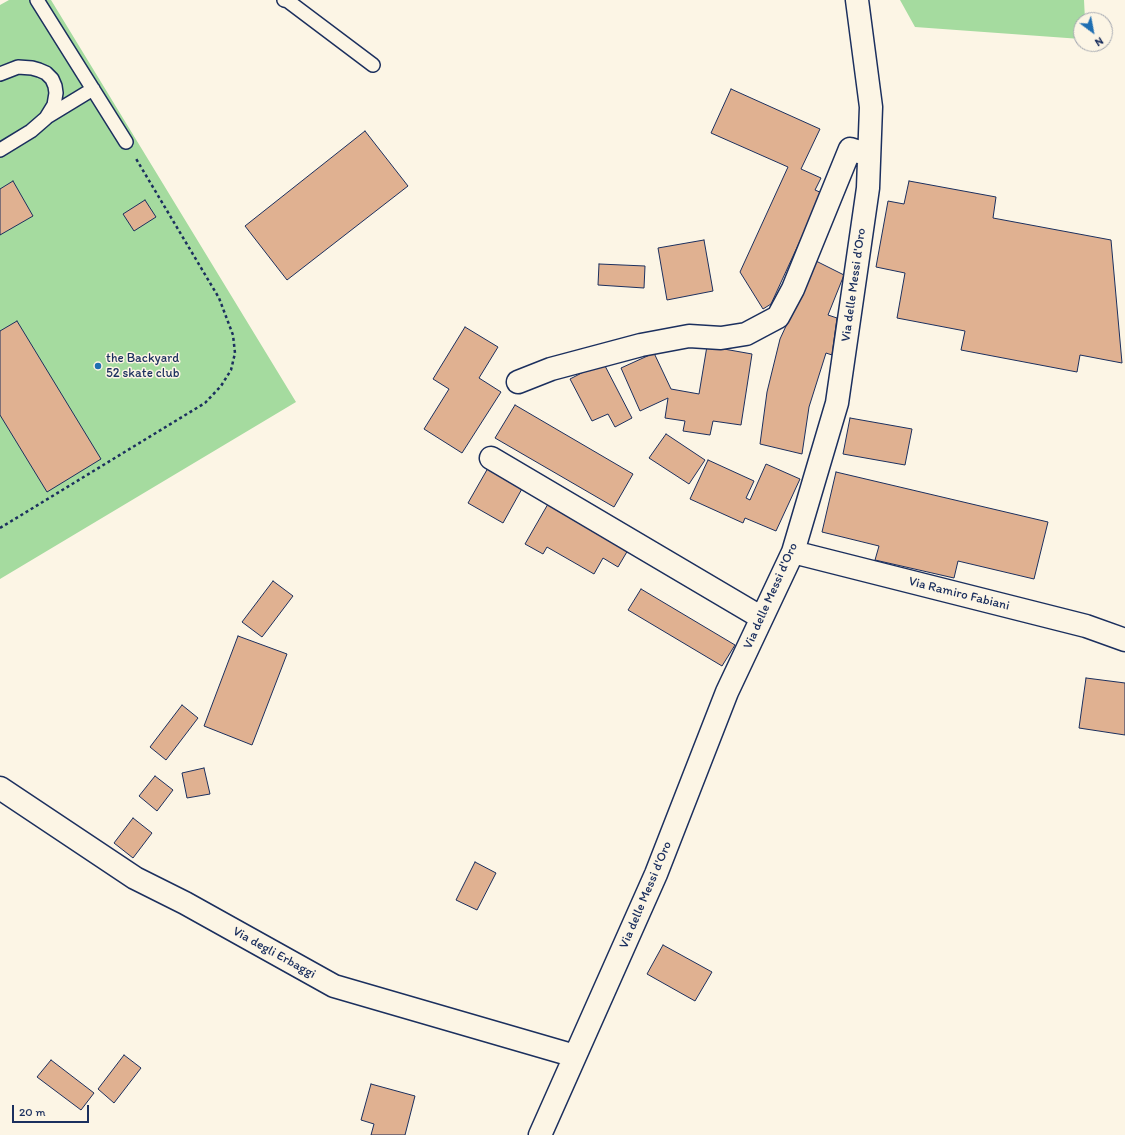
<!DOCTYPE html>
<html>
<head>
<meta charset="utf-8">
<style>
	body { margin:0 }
	#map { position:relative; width:1125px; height:1135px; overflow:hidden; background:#fcf5e5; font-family:Itim,sans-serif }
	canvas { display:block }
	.north { position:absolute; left:1073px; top:12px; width:40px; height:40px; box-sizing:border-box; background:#fcf5e5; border:1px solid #a2a6af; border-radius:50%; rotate:148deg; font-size:11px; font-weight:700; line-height:16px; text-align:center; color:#1b2f5e }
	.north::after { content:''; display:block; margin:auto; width:14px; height:18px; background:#1f6fb2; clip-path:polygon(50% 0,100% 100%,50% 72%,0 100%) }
	.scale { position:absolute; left:12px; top:1105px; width:77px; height:18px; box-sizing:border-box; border:2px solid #1b2f5e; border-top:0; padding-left:5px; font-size:12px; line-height:14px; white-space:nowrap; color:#1b2f5e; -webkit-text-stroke:3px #fcf5e5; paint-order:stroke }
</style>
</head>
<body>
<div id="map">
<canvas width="1125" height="1135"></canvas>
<div class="north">N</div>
<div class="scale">20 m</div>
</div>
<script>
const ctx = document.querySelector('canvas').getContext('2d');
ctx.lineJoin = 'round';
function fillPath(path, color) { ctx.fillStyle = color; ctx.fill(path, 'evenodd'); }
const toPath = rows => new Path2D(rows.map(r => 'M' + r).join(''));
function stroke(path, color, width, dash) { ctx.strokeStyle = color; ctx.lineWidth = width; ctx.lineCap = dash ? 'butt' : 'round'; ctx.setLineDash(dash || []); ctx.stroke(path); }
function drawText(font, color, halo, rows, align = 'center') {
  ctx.font = font + ' Itim,sans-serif'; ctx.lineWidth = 3; ctx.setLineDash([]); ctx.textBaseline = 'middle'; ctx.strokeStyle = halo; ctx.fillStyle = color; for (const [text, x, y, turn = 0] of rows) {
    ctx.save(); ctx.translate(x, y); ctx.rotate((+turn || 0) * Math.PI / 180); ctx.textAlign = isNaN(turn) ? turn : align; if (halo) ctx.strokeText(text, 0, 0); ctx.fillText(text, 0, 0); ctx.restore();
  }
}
fillPath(toPath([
	[9,0,51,0,296,402,0,579,0,5],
	[900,0,1084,0,1085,20,1081,20,1081,39,915,27]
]), '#a5db9f');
const building = toPath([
	[731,89,820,129,801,169,821,178,815,190,822,193,771,304,763,309,740,272,788,167,711,133,731,89],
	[365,131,408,186,287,280,245,226,365,131],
	[13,181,33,216,0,235,0,189,13,181],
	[909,181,996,197,993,218,1111,240,1122,363,1080,355,1077,372,961,350,965,331,897,318,905,273,876,267,888,201,904,204,909,181],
	[145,200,156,217,134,231,123,214,145,200],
	[704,240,713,291,667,300,658,248,704,240],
	[816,261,844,275,828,315,837,318,832,355,826,353,809,407,802,454,760,444,767,392,780,339,816,261],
	[599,264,645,266,644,288,598,285,599,264],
	[17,321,101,459,47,492,0,415,0,331,17,321],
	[465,327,498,347,479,378,501,392,462,453,424,429,449,389,433,379,465,327],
	[707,346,752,354,741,425,713,421,710,435,683,431,685,421,665,418,668,398,640,411,621,368,654,353,671,389,699,394,707,346],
	[603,362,632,418,615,427,608,414,592,421,570,379,603,362],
	[515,405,633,474,614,507,495,438,515,405],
	[850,418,912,429,905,465,843,454,850,418],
	[666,434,705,460,689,484,649,458,666,434],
	[708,460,754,481,746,498,750,500,766,464,800,479,776,531,745,518,743,523,690,499,708,460],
	[488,468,523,487,503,523,468,503,488,468],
	[836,472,1048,522,1034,579,958,561,954,578,875,560,879,546,822,532,836,472],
	[548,504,628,550,618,567,603,558,594,574,547,547,543,554,525,544,548,504],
	[273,581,293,596,262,637,242,622,273,581],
	[641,589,735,645,722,666,628,610,641,589],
	[238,636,287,654,252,745,204,726,238,636],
	[1086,678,1125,683,1125,735,1079,728,1086,678],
	[182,705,198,718,166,760,150,747,182,705],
	[204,768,210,794,187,798,182,773,204,768],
	[155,776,173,790,157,811,139,796,155,776],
	[133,818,152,833,133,858,114,843,133,818],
	[475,862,496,873,477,910,456,900,475,862],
	[663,945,712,972,695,1001,647,974,663,945],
	[124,1055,141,1068,114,1103,98,1089,124,1055],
	[51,1060,94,1093,81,1110,37,1077,51,1060],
	[371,1084,415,1096,405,1135,371,1135,374,1124,361,1120,371,1084]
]);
fillPath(building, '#e0b191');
stroke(building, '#1b2f5e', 1);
const service = toPath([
	[37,0,126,142],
	[284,0,288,1,373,65],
	[0,74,18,67,32,68,39,70,46,73,52,79,55,86,56,93,54,105,46,118,31,131,0,150],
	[47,117,93,89]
]);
const minor = toPath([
	[518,382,551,369,641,345,689,336,721,338,746,334,778,317,793,289,850,149,869,155],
	[491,458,762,618],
	[793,552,1086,626,1125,640],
	[0,788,135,878,185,903,334,986,575,1056],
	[540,1135,656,874,727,692,793,552,837,403,868,188,871,107,857,0]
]);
stroke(service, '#1b2f5e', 16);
stroke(minor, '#1b2f5e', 25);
stroke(toPath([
	[0,528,205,403,221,386,231,370,235,353,233,335,219,298,135,157]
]), '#1b2f5e', 2.5, [3, 3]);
stroke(service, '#fcf5e5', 13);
stroke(minor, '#fcf5e5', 22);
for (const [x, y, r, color] of [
	[98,366,4,"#1f6fb2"]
]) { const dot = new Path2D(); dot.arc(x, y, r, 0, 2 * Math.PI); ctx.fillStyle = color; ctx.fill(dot); stroke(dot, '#fcf5e5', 1.5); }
drawText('13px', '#1b2f5e', '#fcf5e5', [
	["Via delle Messi d'Oro",854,285,-82],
	["Via Ramiro Fabiani",959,594,14],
	["Via delle Messi d'Oro",771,596,-66],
	["Via delle Messi d'Oro",646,895,-67],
	["Via degli Erbaggi",274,953,29]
]);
drawText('13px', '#1b2f5e', '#fcf5e5', [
	["the Backyard",106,359],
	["52 skate club",106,374]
], 'left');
</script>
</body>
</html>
